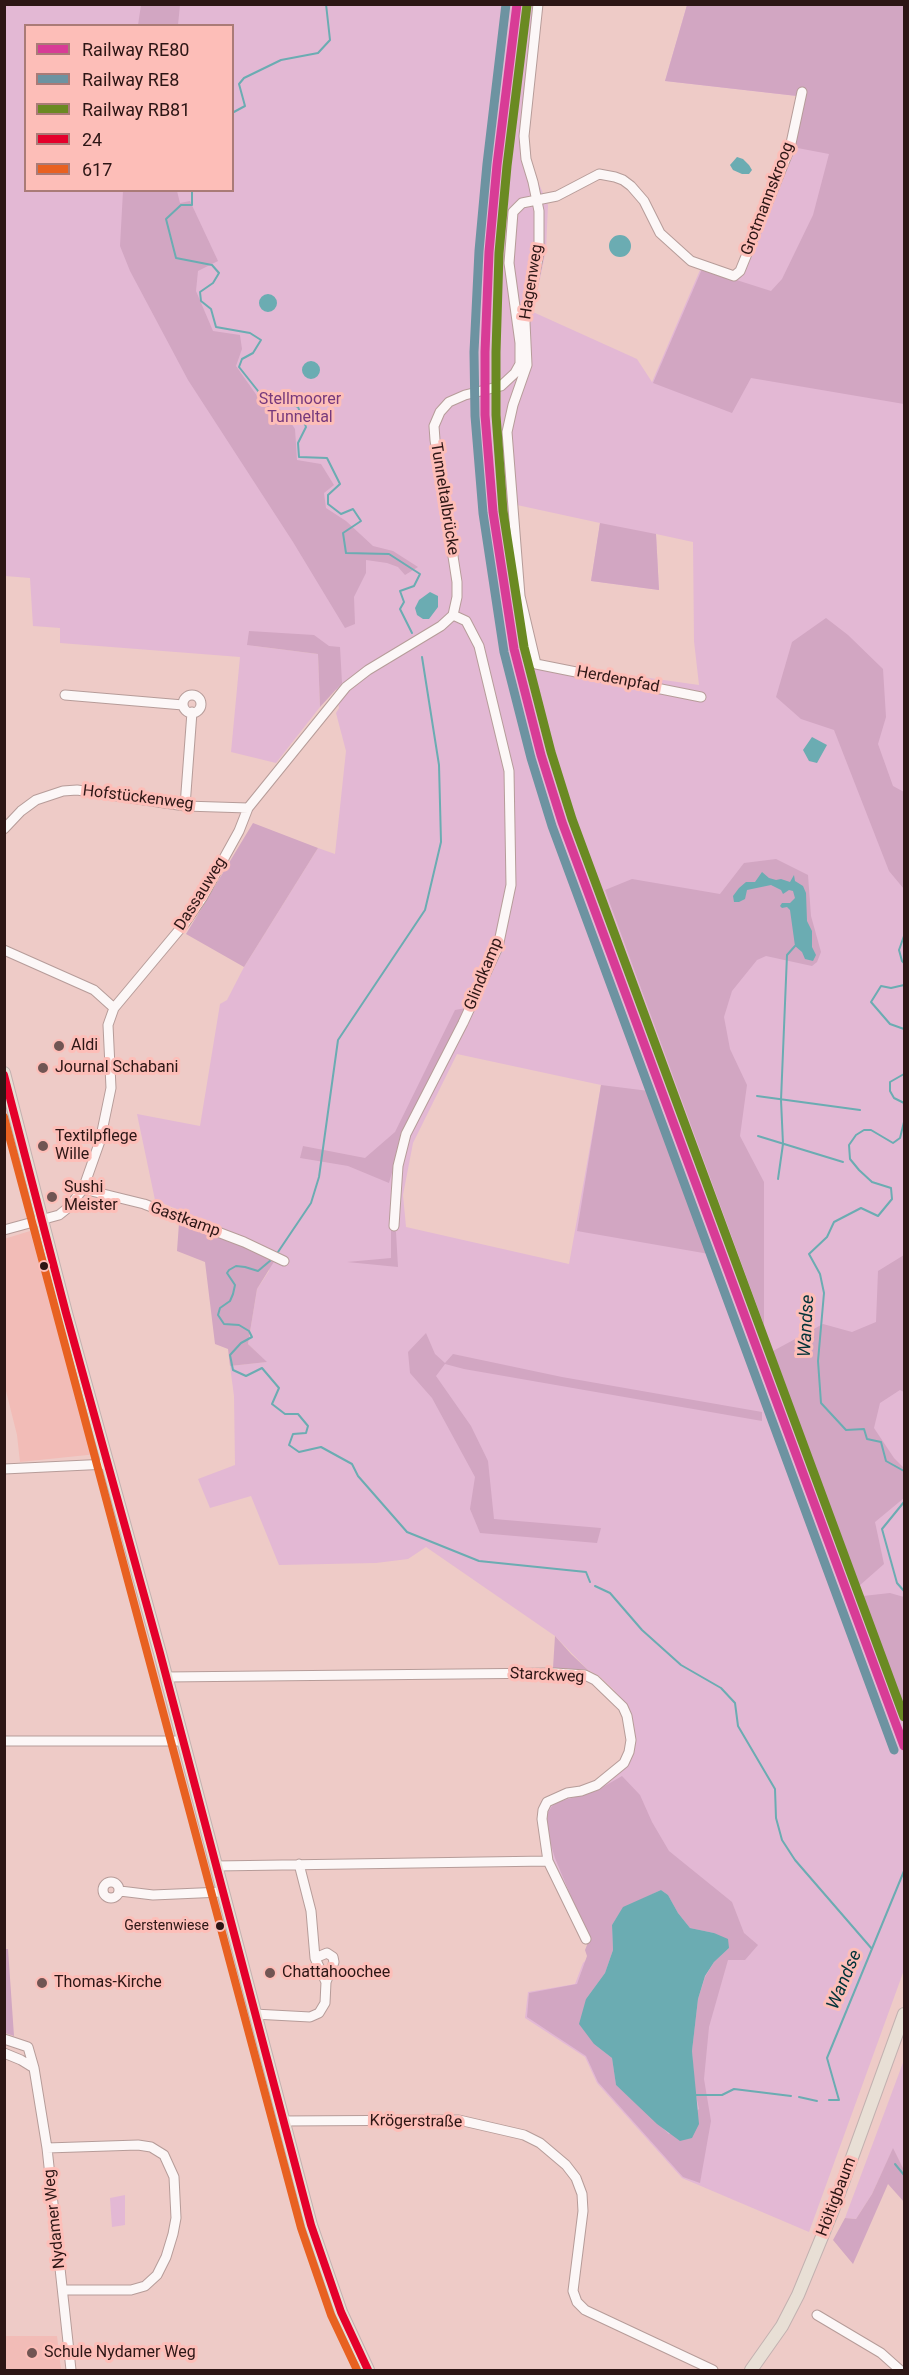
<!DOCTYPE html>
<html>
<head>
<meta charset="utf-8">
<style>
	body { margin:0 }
	#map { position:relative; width:909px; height:2375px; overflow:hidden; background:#eecbc7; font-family:Roboto,sans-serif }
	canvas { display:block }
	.frame { position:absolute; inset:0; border:6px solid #2d1615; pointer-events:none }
	.legend { position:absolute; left:24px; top:24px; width:210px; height:168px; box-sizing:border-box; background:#fdbeb8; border:2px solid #aa7b77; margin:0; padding:8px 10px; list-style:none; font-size:18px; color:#2d1615 }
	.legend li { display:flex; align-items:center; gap:12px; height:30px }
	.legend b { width:30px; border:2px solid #aa7b77 }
</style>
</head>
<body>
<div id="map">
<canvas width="909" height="2375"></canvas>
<div class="frame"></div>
<ul class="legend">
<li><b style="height:8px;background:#d83c96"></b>Railway RE80</li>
<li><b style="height:8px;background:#6d93a1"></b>Railway RE8</li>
<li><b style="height:8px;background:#6a8a22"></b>Railway RB81</li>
<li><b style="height:8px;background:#e4002b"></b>24</li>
<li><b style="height:8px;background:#e86121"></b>617</li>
</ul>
</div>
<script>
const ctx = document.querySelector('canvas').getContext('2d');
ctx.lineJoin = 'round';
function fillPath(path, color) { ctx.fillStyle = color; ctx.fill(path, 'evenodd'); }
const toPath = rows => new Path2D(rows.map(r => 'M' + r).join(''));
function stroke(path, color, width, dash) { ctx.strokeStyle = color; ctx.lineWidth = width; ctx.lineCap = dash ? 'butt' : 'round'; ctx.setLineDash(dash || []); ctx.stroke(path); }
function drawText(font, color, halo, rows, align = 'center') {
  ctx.font = font + ' Roboto,sans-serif'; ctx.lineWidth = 6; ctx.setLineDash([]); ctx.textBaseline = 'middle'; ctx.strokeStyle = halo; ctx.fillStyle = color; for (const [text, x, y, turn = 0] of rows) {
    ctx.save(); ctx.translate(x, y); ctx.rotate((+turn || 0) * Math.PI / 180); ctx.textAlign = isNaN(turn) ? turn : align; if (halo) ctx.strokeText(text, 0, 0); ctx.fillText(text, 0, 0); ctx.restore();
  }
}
fillPath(toPath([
	[30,1231,46,1288,64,1324,97,1454,20,1462,17,1435,5,1387,4,1239],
	[5,2336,57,2336,61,2370,5,2370]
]), '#f2bcb7');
fillPath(toPath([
	[4,5,543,5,528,132,531,165,548,205,546,250,533,312,637,359,652,382,703,263,734,273,787,146,797,96,665,81,687,5,904,5,904,1970,809,2232,682,2178,597,2083,585,2057,525,2018,528,1992,575,1984,583,1963,601,1946,584,1928,552,1859,545,1832,544,1815,550,1804,557,1800,595,1789,617,1775,630,1759,635,1741,634,1724,627,1707,614,1690,599,1676,588,1670,555,1636,426,1547,408,1559,376,1563,279,1565,251,1496,210,1508,198,1479,235,1465,234,1396,230,1366,266,1362,248,1344,257,1289,269,1271,271,1249,155,1200,137,1114,200,1126,220,1004,227,1000,244,967,318,848,335,854,346,751,336,713,339,708,330,653,247,645,318,654,320,707,276,763,231,752,240,657,60,643,60,628,33,626,30,578,5,576],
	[26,26,232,26,232,190,26,190],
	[508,505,517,505,600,523,591,581,659,590,656,534,693,542,694,641,699,685,529,661,514,573],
	[457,1054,601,1085,569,1264,406,1227,403,1195,413,1143],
	[904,2060,904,2170,893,2149,872,2194,856,2219,845,2218],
	[125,2195,125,2225,112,2227,110,2198]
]), '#e3b8d4');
fillPath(toPath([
	[141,5,180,5,178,25,138,25],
	[687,5,904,5,904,404,751,378,732,413,653,383,702,269,771,291,782,279,813,215,829,154,787,146,797,96,665,81],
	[123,191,177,191,180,203,190,201,218,261,198,271,196,291,213,331,240,335,242,349,236,366,260,400,283,411,295,429,297,460,321,464,334,485,324,493,326,508,346,521,373,546,393,551,418,567,405,575,398,567,387,563,366,560,366,573,354,597,355,624,345,628,293,542,188,380,130,271,120,246],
	[600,523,656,534,659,590,591,581],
	[826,618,848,635,883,669,886,717,878,744,893,786,904,792,904,889,889,871,834,730,801,719,776,697,792,642],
	[249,631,314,635,329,646,340,647,342,683,320,707,318,654,247,645],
	[253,823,318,848,244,967,186,934],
	[776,859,808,875,811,916,821,952,817,962,812,966,766,956,757,960,732,991,724,1017,730,1049,747,1085,740,1136,764,1182,764,1325,605,890,632,879,720,894,744,863],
	[466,1008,403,1134,389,1183,348,1166,300,1158,303,1146,365,1158,395,1132,455,1010],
	[601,1085,649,1091,709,1254,577,1231],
	[179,1223,242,1245,275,1260,257,1289,248,1344,267,1362,230,1366,228,1349,215,1344,205,1262,177,1251],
	[391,1228,396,1232,398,1267,347,1262,391,1258],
	[904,1255,904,1392,900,1390,880,1403,874,1428,894,1458,904,1468,904,1498,875,1522,884,1564,859,1586,773,1351,823,1324,852,1332,876,1322,878,1271],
	[426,1333,435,1354,445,1363,453,1354,562,1377,762,1412,762,1421,464,1369,445,1364,436,1376,471,1426,488,1461,494,1519,601,1528,597,1543,480,1533,470,1509,475,1477,432,1398,410,1373,408,1352],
	[890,1593,904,1597,904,1709,863,1596],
	[555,1636,571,1654,588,1670,553,1668],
	[622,1776,640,1795,652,1822,669,1851,732,1902,744,1933,758,1945,745,1960,728,1960,709,2027,704,2079,711,2121,700,2183,683,2177,598,2082,586,2056,527,2017,529,1993,577,1984,587,1956,585,1950,589,1940,555,1858,547,1832,547,1814,552,1806,558,1802,596,1791],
	[661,1890,668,1895,678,1913,690,1928,714,1933,729,1948,714,1962,705,1977,698,1999,692,2051,695,2091,699,2109,669,2134,616,2085,612,2058,594,2044,586,1999,605,1973,613,1950,612,1925,623,1908],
	[5,1949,8,1949,14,2036,5,2033],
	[893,2148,904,2170,904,2202,888,2184,853,2264,833,2240,845,2218,856,2219,872,2194]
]), '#d2a6c2');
fillPath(toPath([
	[737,157,743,159,749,165,752,170,749,174,742,174,733,170,730,165],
	'609 246a11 11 0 1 1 22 0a11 11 0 1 1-22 0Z',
	'259 303a9 9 0 1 1 18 0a9 9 0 1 1-18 0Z',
	'302 370a9 9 0 1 1 18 0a9 9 0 1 1-18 0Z',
	[430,592,438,596,438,607,429,619,423,619,417,615,415,608,419,600],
	[812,737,827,745,817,763,809,761,803,750],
	[762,872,769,878,776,880,781,879,790,882,794,875,795,881,803,886,806,893,807,921,812,931,812,947,816,955,813,961,805,959,802,952,795,946,790,910,787,907,782,908,780,906,782,903,790,903,795,898,793,891,789,890,783,894,781,890,771,885,747,890,745,899,739,902,734,902,733,896,739,888,746,882,755,882],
	[661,1890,668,1895,678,1913,690,1928,714,1933,728,1939,729,1948,714,1962,705,1976,698,1999,692,2051,699,2124,692,2138,680,2141,657,2124,616,2085,612,2058,594,2044,579,2024,586,1999,605,1973,613,1950,612,1925,623,1907]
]), '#6bacb2');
stroke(toPath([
	[232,113,245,106,239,84,244,78,281,60,318,53,330,40,326,4],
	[192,190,192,205,181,205,166,219,176,258,212,265,219,273,213,283,200,292,201,301,211,309,216,327,250,333,261,340,253,353,242,359,239,367,262,396,283,400,298,407,306,427,298,443,299,457,327,458,340,484,328,495,328,504,341,514,353,509,361,521,343,533,346,553,389,554,420,574,414,586,400,591,404,602,400,609,412,633],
	[904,936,899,950,902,961,904,963],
	[904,985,891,988,881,986,871,1002,890,1024,904,1029],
	[904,1074,890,1082,890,1091,894,1098,904,1103,904,1107],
	[757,1096,860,1110],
	[904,1122,900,1138,893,1143,871,1130,864,1130,856,1135,849,1145,850,1159,859,1170,872,1182,891,1188,892,1199,878,1216,861,1208,834,1222,827,1237,809,1254,820,1274,824,1293,818,1361,821,1403,846,1430,864,1429,867,1439,881,1442,886,1461,904,1471],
	[758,1136,843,1162],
	[778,1179,783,1144,781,1100,787,955,795,946],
	[278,1252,311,1203,319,1177,338,1040,425,910,441,842,439,765,422,657],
	[271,1260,258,1271,245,1267,236,1266,229,1270,227,1273,235,1285,233,1294,230,1301,220,1308,218,1315,224,1324,239,1325,249,1331,252,1337,241,1343,230,1355,233,1370,246,1376,262,1368,279,1388,272,1404,285,1414,298,1414,308,1426,306,1433,293,1434,289,1445,299,1452,321,1447,352,1464,358,1476,407,1532,479,1561,586,1572,590,1582],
	[904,1502,882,1529,897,1583,904,1591],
	[595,1586,610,1593,642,1630,681,1665,721,1688,735,1703,738,1726,775,1789,776,1818,782,1840,795,1860,872,1949],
	[695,2095,722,2095,734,2089,791,2096],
	[799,2097,817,2101],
	[829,2100,839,2100,827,2058,904,1871],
	[895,2164,904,2175]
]), '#6bacb2', 2);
const minor = toPath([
	[538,4,524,136,526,159,533,182,539,211,539,253,525,322,527,365,513,405,507,432,520,596,536,664,701,697],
	[65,695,183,705],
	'183 704a9 9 0 1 1 18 0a9 9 0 1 1-18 0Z',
	[185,806,192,712],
	[4,829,21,811,36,800,63,791,77,790,185,806,248,808],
	[4,950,94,990,114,1008],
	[83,1189,144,1204,244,1242,284,1261],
	[394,1226,398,1166,406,1134,463,1023,498,947,511,885,509,771,479,646,466,621,453,615],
	[4,1230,59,1215,69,1207,83,1189,100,1141,111,1088,108,1025,114,1008,185,923,202,898,239,831,248,808,346,687,368,670,441,626,453,615,457,597,457,582,435,440,434,426,440,412,449,402,465,395,501,386,515,373,520,364,520,343,509,263,513,212,522,203,557,196,599,174,615,177,623,180,631,186,644,201,660,233,691,261,734,276,740,271,790,148,802,92],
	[4,1469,108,1464],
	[166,1677,555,1673,585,1675,595,1680,623,1707,627,1716,631,1740,629,1752,624,1763,597,1785,581,1791,567,1793,547,1802,543,1810,542,1819,548,1861,586,1939],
	[4,1741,183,1741],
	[299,1864,311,1911,315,1958],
	[216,1866,548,1861],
	'103 1890a8 8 0 1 1 16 0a8 8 0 1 1-16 0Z',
	[120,1891,153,1895,222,1892],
	[254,2014,310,2017,319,2013,325,2003,326,1982,315,1958,327,1953,333,1957,334,1962,326,1982],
	[4,2039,28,2047,34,2068,47,2148,71,2370],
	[4,2053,21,2060,34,2068],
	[282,2121,459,2120,524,2135,540,2143,566,2165,576,2178,582,2194,583,2211,573,2291,577,2302,585,2310,713,2370],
	[47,2148,138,2145,151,2147,164,2155,174,2177,176,2218,173,2234,166,2257,157,2275,145,2286,131,2290,63,2290],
	[817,2315,881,2353,900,2370]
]);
const major = toPath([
	[4,1073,66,1313,160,1653,311,2225,341,2312,368,2370],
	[751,2370,782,2326,798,2295,833,2210,904,2014]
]);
stroke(minor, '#b69c99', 11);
stroke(major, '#c2b1b0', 14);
stroke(minor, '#fcf7f7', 9);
stroke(major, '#e8dfd5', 12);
stroke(toPath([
	[4,1075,66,1313,160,1653,311,2225,341,2312,368,2370]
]), '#e4002b', 8);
stroke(toPath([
	[4,1117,301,2228,331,2315,357,2370]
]), '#e86121', 8);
stroke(toPath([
	[517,4,497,165,489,252,485,352,485,415,493,512,514,649,541,755,562,822,904,1746]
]), '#d83c96', 9);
stroke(toPath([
	[506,4,487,164,479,251,474,352,475,416,483,513,504,652,531,758,552,826,894,1750]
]), '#6d93a1', 9);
stroke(toPath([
	[527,5,507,166,499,253,496,352,496,415,503,511,524,647,551,752,572,819,904,1717]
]), '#6a8a22', 9);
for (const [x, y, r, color] of [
	[59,1046,6,"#715553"],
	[43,1068,6,"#715553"],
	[43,1146,6,"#715553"],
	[52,1197,6,"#715553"],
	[44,1266,5,"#2d1615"],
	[220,1926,5,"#2d1615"],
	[270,1973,6,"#715553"],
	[42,1983,6,"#715553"],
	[32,2353,6,"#715553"]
]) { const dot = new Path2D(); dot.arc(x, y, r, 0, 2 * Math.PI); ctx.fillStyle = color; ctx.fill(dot); stroke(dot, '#fdbeb8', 2); }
drawText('14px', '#2d1615', '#fdbeb8', [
	["Gerstenwiese",209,1926]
], 'right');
drawText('16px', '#2d1615', '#fdbeb8', [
	["Grotmannskroog",768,199,-69],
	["Hagenweg",532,282,-81],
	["Tunneltalbrücke",444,499,81],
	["Herdenpfad",618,680,11],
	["Hofstückenweg",138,798,7],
	["Dassauweg",201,894,-58],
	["Glindkamp",484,974,-68],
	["Gastkamp",185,1220,20],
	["Starckweg",547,1676,3],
	["Krögerstraße",416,2122,1],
	["Höltigbaum",837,2197,-69],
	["Nydamer Weg",55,2219,-96]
]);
drawText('16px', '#76397c', '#fdbeb8', [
	["Stellmoorer",300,400],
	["Tunneltal",300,418]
]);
drawText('16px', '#2d1615', '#fdbeb8', [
	["Aldi",71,1046],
	["Journal Schabani",55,1068],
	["Textilpflege",55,1137],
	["Wille",55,1155],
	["Sushi",64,1188],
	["Meister",64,1206],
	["Chattahoochee",282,1973],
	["Thomas-Kirche",54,1983],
	["Schule Nydamer Weg",44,2353]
], 'left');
drawText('italic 18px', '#003237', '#fdbeb8', [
	["Wandse",807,1326,-87],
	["Wandse",845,1980,-67]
]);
</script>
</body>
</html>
